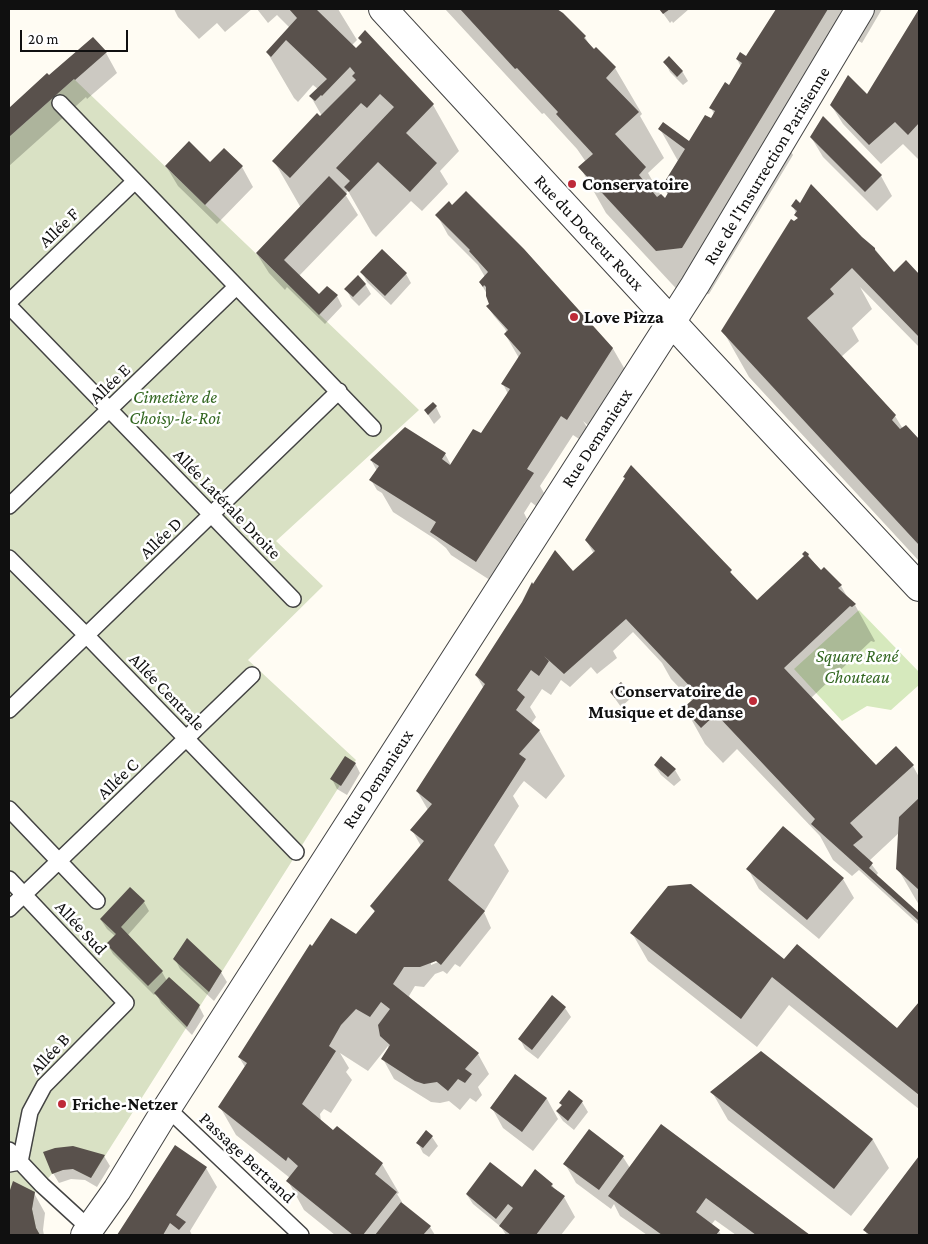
<!DOCTYPE html>
<html>
<head>
<meta charset="utf-8">
<style>
	body { margin:0 }
	#map { position:relative; width:928px; height:1244px; overflow:hidden; background:#fffcf3; font-family:"Crimson Pro",serif }
	canvas { display:block }
	.frame { position:absolute; inset:0; border:10px solid #101010; pointer-events:none }
	.scale { position:absolute; left:20px; top:30px; width:108px; height:22px; box-sizing:border-box; border:2px solid #101010; border-top:0; padding-left:6px; font-size:15px; line-height:18px; white-space:nowrap; color:#101010; -webkit-text-stroke:4px #fff; paint-order:stroke }
</style>
</head>
<body>
<div id="map">
<canvas width="928" height="1244"></canvas>
<div class="frame"></div>
<div class="scale">20 m</div>
</div>
<script>
const ctx = document.querySelector('canvas').getContext('2d');
ctx.lineJoin = 'round';
function fillPath(path, color) { ctx.fillStyle = color; ctx.fill(path, 'evenodd'); }
const toPath = rows => new Path2D(rows.map(r => 'M' + r).join(''));
function stroke(path, color, width, dash) { ctx.strokeStyle = color; ctx.lineWidth = width; ctx.lineCap = dash ? 'butt' : 'round'; ctx.setLineDash(dash || []); ctx.stroke(path); }
function drawText(font, color, halo, rows, align = 'center') {
  ctx.font = font + ' "Crimson Pro",serif'; ctx.lineWidth = 5; ctx.setLineDash([]); ctx.textBaseline = 'middle'; ctx.strokeStyle = halo; ctx.fillStyle = color; for (const [text, x, y, turn = 0] of rows) {
    ctx.save(); ctx.translate(x, y); ctx.rotate((+turn || 0) * Math.PI / 180); ctx.textAlign = isNaN(turn) ? turn : align; if (halo) ctx.strokeText(text, 0, 0); ctx.fillText(text, 0, 0); ctx.restore();
  }
}
fillPath(toPath([
	[859,610,919,672,919,685,891,710,867,706,842,721,794,669]
]), '#d6e9bd');
fillPath(toPath([
	[74,79,419,410,276,541,323,586,248,660,356,760,91,1178,73,1169,65,1169,52,1174,35,1192,33,1199,32,1209,34,1218,36,1228,40,1235,9,1235,9,137]
]), '#d9e1c4');
fillPath(toPath([
	[174,9,252,9,225,32,217,23,199,39,178,17],
	[257,9,338,9,357,40,351,46,356,50,362,43,360,38,433,105,459,151,440,171,448,184,422,211,411,201,376,237,372,233,348,191,345,194,358,215,299,276,319,296,337,296,342,306,325,324,287,287,285,290,269,273,257,254,301,208,274,161,322,116,311,97,318,89,313,85,298,102,294,98,267,52,290,28,277,15,268,23],
	[445,9,555,9,562,16,563,15,585,37,591,48,615,68,642,114,640,116,664,158,648,173,660,194,665,200,668,195,663,186,678,161,660,129,689,143,711,120,714,114,711,108,729,86,741,67,737,59,747,58,777,9,882,9,862,43,839,29,778,129,793,155,709,294,684,297,606,213,580,167,586,162,577,149,544,113,542,114],
	[660,9,689,9,673,23,672,21,670,23],
	[919,10,919,160,903,144,881,164,843,124,831,105,871,100,869,94],
	[106,53,117,73,87,99,86,97,9,166,9,109,47,75,49,77],
	[665,62,682,71,688,81,683,85,670,72],
	[823,118,881,176,892,196,877,211,823,157,811,137],
	[210,163,242,167,253,187,217,224,178,186,166,166],
	[793,206,862,238,875,249,894,273,906,262,919,276,919,347,860,287,872,309,852,328,859,341,841,357,895,416,903,429,906,426,919,441,919,561,749,377,723,331,794,223,798,219],
	[437,215,612,347,639,394,603,439,583,421,587,427,579,439,573,435,540,486,544,493,536,506,531,502,524,513,527,519,524,523,529,532,496,584,451,555,446,548,435,539,393,512,382,493,377,490,371,480,377,471,371,460,445,454,451,465,482,435,508,394,503,384,519,358,505,334,507,333,505,329,494,316,488,307,491,304,487,294,480,282,485,277,478,265,448,235],
	[362,272,406,274,411,283,391,305,367,282],
	[365,284,371,294,359,306,351,298,346,289],
	[436,407,441,417,434,424,425,410],
	[586,540,729,569,735,580,757,601,808,555,821,572,841,586,849,600,855,605,875,641,874,642,871,641,811,698,876,767,913,766,919,777,919,905,898,869,900,832,869,861,878,873,876,876,919,914,919,925,859,870,852,876,833,860,820,836,737,749,723,763,705,744,685,708,692,701,671,679,662,663,633,632,613,651,617,658,597,674,591,667,570,687,561,680,551,695,542,689,530,707,536,717,531,724,539,730,565,776,546,799,524,781,520,786,513,796,519,806,494,845,509,871,484,912,491,928,460,967,455,964,447,974,443,971,435,974,424,987,415,986,409,996,411,1000,478,1054,489,1074,478,1087,482,1095,476,1102,470,1098,460,1110,449,1101,440,1103,431,1102,394,1079,383,1059,389,1049,388,1046,368,1071,340,1053,349,1068,346,1072,352,1080,331,1113,324,1109,320,1114,321,1121,333,1131,337,1128,382,1164,399,1193,397,1194,402,1202,400,1204,430,1227,435,1235,335,1235,304,1210,288,1181,290,1178,236,1135,220,1107,245,1067,239,1057,313,947,356,936,375,913,372,906,421,846,412,830,428,810,417,791,484,689,476,675,572,572,594,554],
	[442,958,443,960,431,965,431,963],
	[625,689,631,698,621,707,611,693],
	[661,758,675,770,681,780,674,786,661,775,655,766],
	[355,763,360,773,347,795,337,789,332,779],
	[748,869,843,879,854,898,819,939,759,889],
	[144,902,149,911,127,936,162,972,167,981,199,1006,204,1016,192,1035,161,1003,156,993,154,995,113,954,107,944,115,936,107,929,101,920],
	[632,933,784,961,901,1033,899,1028,919,1004,919,1109,789,1005,757,1047,648,961],
	[175,959,221,972,227,982,214,1001,180,969],
	[565,1008,571,1017,538,1059,525,1049,520,1039],
	[761,1052,873,1140,889,1168,851,1216,728,1120,712,1092],
	[515,1076,547,1099,558,1119,533,1151,503,1128,492,1108],
	[582,1102,588,1112,574,1130,563,1121,557,1112,562,1106,561,1103],
	[662,1126,808,1235,736,1235,715,1220,711,1225,719,1231,721,1235,647,1235,620,1216,614,1204,611,1209,576,1183,565,1164,623,1157,630,1168],
	[432,1137,438,1146,429,1157,423,1153,418,1143],
	[175,1146,206,1168,217,1187,190,1231,192,1235,119,1235],
	[104,1156,110,1166,97,1187,85,1180,71,1179,59,1183,53,1173],
	[919,1158,919,1235,867,1235,865,1230],
	[552,1185,556,1191,564,1197,575,1217,561,1235,506,1235,501,1227,473,1204,467,1195],
	[34,1193,45,1213,43,1230,44,1235,11,1235,9,1228,9,1194]
]), '#0003');
fillPath(toPath([
	[289,9,316,9,356,48,362,42,358,38,365,30,434,104,406,133,437,163,410,192,378,162,349,192,344,187,350,181,336,168,394,107,380,94,367,108,361,103,290,178,272,161,317,113,320,116,356,80,352,76,355,73,350,67,322,96,321,95,315,101,309,96,327,79,286,40,271,57,266,52,297,18],
	[460,9,557,9,563,13,586,36,584,38,594,49,596,47,616,67,606,78,639,112,615,134,646,167,639,175,657,197,661,194,665,198,668,193,662,186,685,149,658,129,663,122,689,141,705,115,711,118,715,111,709,108,725,82,729,85,742,63,736,59,740,52,746,56,776,9,828,9,682,248,656,251,578,167,593,154,556,114,558,112,517,68,515,69],
	[659,9,670,9,663,14],
	[919,9,919,123,908,135,895,122,869,145,830,105,848,75,867,94],
	[93,37,107,52,75,80,74,79,9,137,9,108,47,73,49,75],
	[669,56,683,71,677,77,663,62],
	[823,116,882,175,865,192,810,137],
	[189,141,210,162,224,148,243,166,205,205,165,166],
	[329,176,347,194,284,260,319,294,327,286,338,295,319,315,256,253],
	[811,184,862,237,875,248,875,250,894,272,906,260,919,274,919,337,852,268,830,289,834,294,807,318,896,415,892,420,900,429,906,425,919,439,919,545,721,331,791,219,794,221,798,218,794,215,797,211,791,206,796,199,800,203],
	[466,191,524,249,613,348,567,420,561,416,527,469,534,473,476,562,430,532,436,522,369,480,379,466,370,460,405,427,446,453,442,459,450,465,473,429,481,433,510,389,501,384,521,353,504,334,508,330,486,306,489,304,486,296,486,287,484,285,483,287,479,282,488,272,469,251,470,250,435,215,449,201,452,205],
	[382,249,407,273,385,296,360,272],
	[358,275,366,284,353,297,344,289],
	[433,402,437,406,428,415,424,410],
	[631,465,732,570,730,572,757,600,804,556,802,554,805,551,809,554,808,556,821,570,824,567,842,585,838,588,856,604,852,607,850,606,784,668,876,765,896,746,914,765,850,823,863,837,853,845,873,863,869,868,919,913,919,921,811,824,815,819,716,714,701,728,683,708,698,695,626,619,564,674,544,656,549,661,539,676,531,670,517,690,525,697,516,710,540,730,519,754,526,759,448,880,485,911,441,965,436,961,420,967,404,967,393,984,479,1053,465,1069,472,1074,465,1083,458,1079,448,1091,437,1082,424,1084,415,1081,381,1059,390,1045,380,1036,378,1025,390,1009,381,1002,370,1017,356,1009,341,1025,329,1046,336,1051,302,1104,333,1130,337,1126,383,1163,375,1174,397,1192,363,1235,353,1235,286,1181,298,1166,288,1157,286,1161,218,1107,247,1063,238,1057,310,944,312,946,331,918,356,934,375,911,370,906,424,841,410,830,432,804,416,791,485,684,475,675,522,602,532,582,533,584,555,550,573,571,595,551,585,540,625,478,623,477],
	[621,682,626,688,615,698,610,692],
	[345,756,356,763,341,786,330,779],
	[661,756,676,769,668,777,654,765],
	[919,798,919,890,896,869,899,817],
	[783,826,844,878,807,920,746,869],
	[691,884,784,959,797,944,897,1028,919,1002,919,1095,772,977,741,1019,630,933,668,886],
	[130,887,145,901,121,927,163,971,148,986,106,944,116,934,100,919],
	[187,938,222,971,209,992,173,959],
	[169,977,200,1005,187,1027,154,993],
	[552,995,566,1007,532,1050,518,1039],
	[761,1051,873,1139,834,1189,710,1092],
	[515,1074,547,1098,522,1132,490,1108],
	[569,1090,583,1101,568,1121,556,1111,562,1105,559,1103],
	[661,1124,810,1235,756,1235,706,1198,696,1212,720,1230,716,1235,662,1235,608,1196],
	[589,1129,624,1156,599,1190,563,1164],
	[426,1130,433,1136,423,1148,416,1143],
	[175,1145,207,1167,176,1215,186,1222,179,1230,170,1223,163,1235,117,1235],
	[73,1146,105,1155,91,1178,73,1169,63,1170,52,1174,43,1152,55,1148],
	[919,1156,919,1235,870,1235,863,1230],
	[490,1162,522,1187,535,1169,553,1184,551,1186,565,1196,536,1235,511,1235,499,1226,513,1208,508,1204,496,1219,466,1194],
	[13,1181,35,1192,32,1209,36,1228,40,1235,9,1235,9,1193],
	[401,1202,431,1226,423,1235,375,1235]
]), '#59514c');
const service = toPath([
	[60,103,373,428],
	[9,302,135,181],
	[9,306,293,599],
	[9,506,236,287],
	[9,558,87,636,296,852],
	[9,710,339,391],
	[9,809,97,901],
	[9,879,126,1003,44,1086,30,1112,20,1162,9,1164],
	[9,909,252,675],
	[167,1108,301,1235],
	[9,1150,42,1185,89,1228]
]);
const minor = toPath([
	[383,9,702,355,919,587],
	[85,1235,117,1190,167,1108,695,285,860,9]
]);
stroke(service, '#434343', 18);
stroke(minor, '#434343', 30);
stroke(service, '#fff', 15);
stroke(minor, '#fff', 28);
for (const [x, y, r, color] of [
	[572,184,5,"#be2a38"],
	[574,317,5,"#be2a38"],
	[753,701,5,"#be2a38"],
	[62,1104,5,"#be2a38"]
]) { const dot = new Path2D(); dot.arc(x, y, r, 0, 2 * Math.PI); ctx.fillStyle = color; ctx.fill(dot); stroke(dot, '#fff', 2); }
drawText('18px', '#101010', '#fff', [
	["Rue de l'Insurrection Parisienne",767,166,-59],
	["Allée F",59,228,-44],
	["Rue du Docteur Roux",589,233,47],
	["Allée E",110,384,-44],
	["Rue Demanieux",597,438,-57],
	["Allée Latérale Droite",227,504,46],
	["Allée D",161,538,-44],
	["Allée Centrale",167,692,46],
	["Allée C",118,779,-44],
	["Rue Demanieux",378,779,-57],
	["Allée Sud",81,928,47],
	["Allée B",50,1054,-47],
	["Passage Bertrand",247,1158,43]
]);
drawText('bold 18px', '#101010', '#fff', [
	["Conservatoire",582,184],
	["Love Pizza",584,317],
	["Conservatoire de",743,691,"right"],
	["Musique et de danse",743,712,"right"],
	["Friche-Netzer",72,1104]
], 'left');
drawText('italic 18px', '#336721', '#fff', [
	["Cimetière de",175,397],
	["Choisy-le-Roi",175,418],
	["Square René",857,656],
	["Chouteau",857,677]
]);
</script>
</body>
</html>
